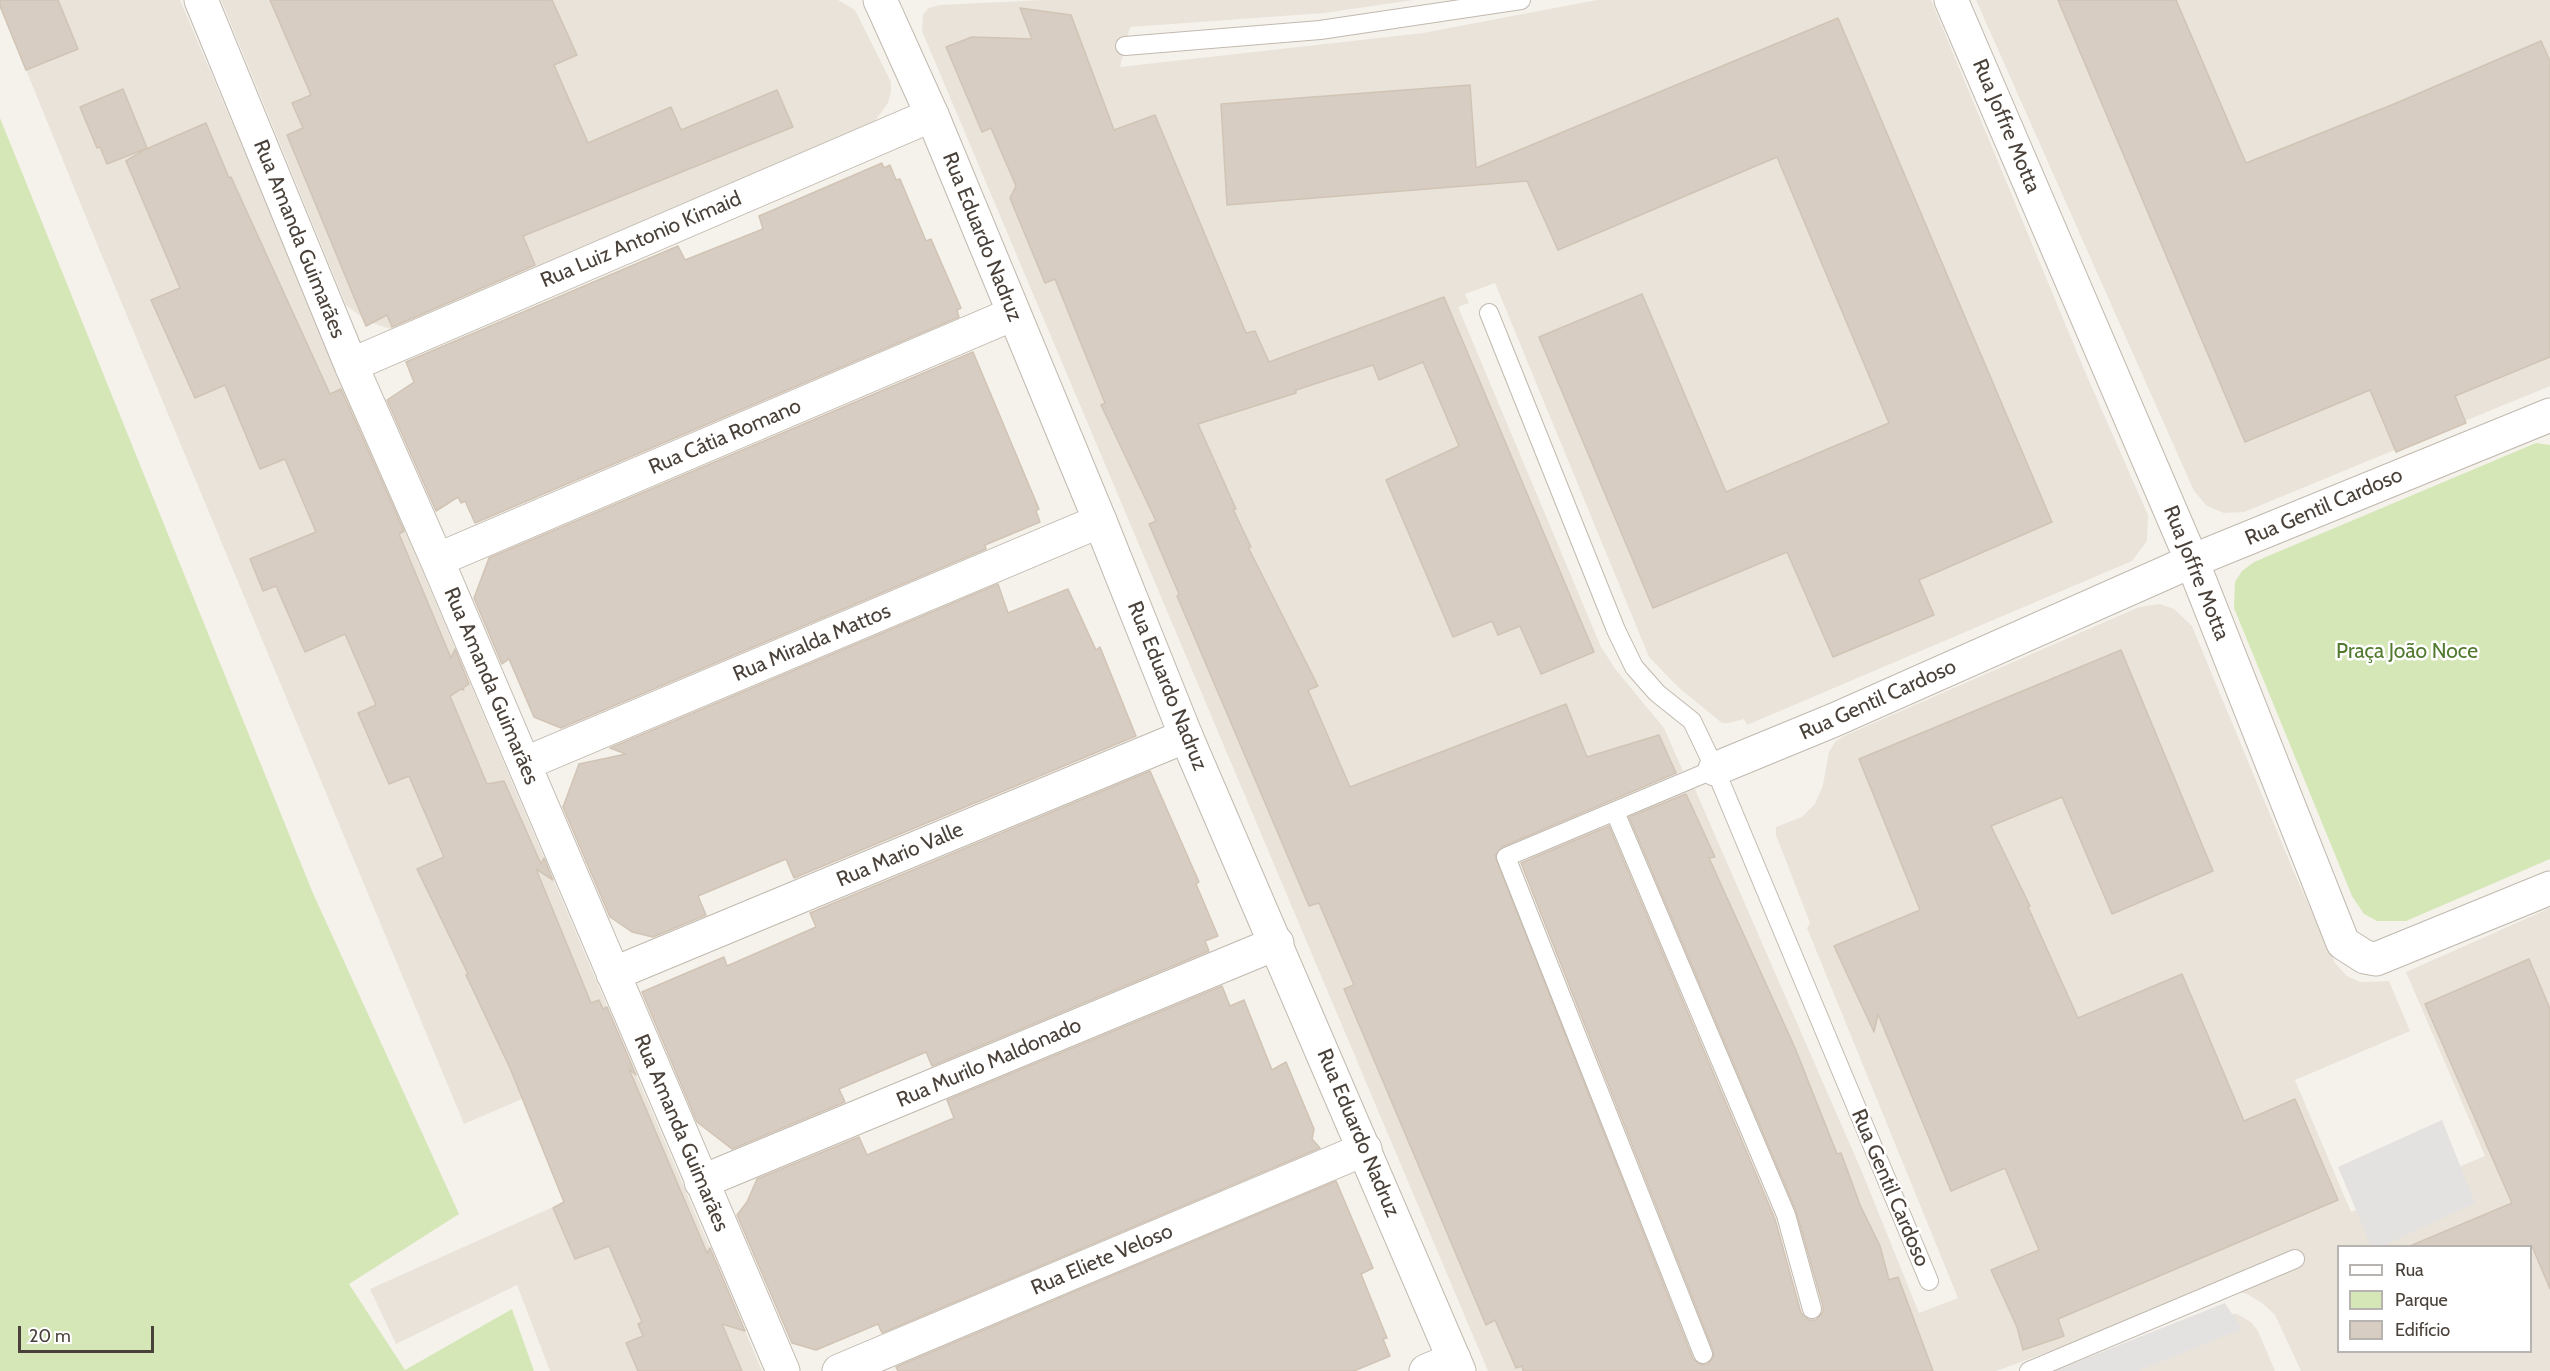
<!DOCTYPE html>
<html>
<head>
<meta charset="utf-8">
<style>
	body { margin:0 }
	#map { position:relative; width:2550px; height:1371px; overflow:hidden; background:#f5f2ec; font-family:Cabin,sans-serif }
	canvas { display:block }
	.legend { position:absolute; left:2337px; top:1245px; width:195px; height:108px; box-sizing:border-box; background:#fff; border:2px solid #b7b3b0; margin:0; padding:8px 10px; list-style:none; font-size:18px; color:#4a423a }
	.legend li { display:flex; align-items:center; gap:12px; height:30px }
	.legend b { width:30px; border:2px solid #b7b3b0 }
	.scale { position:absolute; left:18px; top:1326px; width:136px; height:27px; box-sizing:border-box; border:3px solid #4a423a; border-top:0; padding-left:8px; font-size:18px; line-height:21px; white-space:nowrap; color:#4a423a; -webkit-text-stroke:4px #fff; paint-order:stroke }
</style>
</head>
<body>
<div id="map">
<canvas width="2550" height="1371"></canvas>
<ul class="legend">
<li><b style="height:8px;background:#fff"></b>Rua</li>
<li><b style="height:16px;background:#d5e7b7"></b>Parque</li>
<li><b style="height:16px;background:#d7cdc2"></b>Edifício</li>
</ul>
<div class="scale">20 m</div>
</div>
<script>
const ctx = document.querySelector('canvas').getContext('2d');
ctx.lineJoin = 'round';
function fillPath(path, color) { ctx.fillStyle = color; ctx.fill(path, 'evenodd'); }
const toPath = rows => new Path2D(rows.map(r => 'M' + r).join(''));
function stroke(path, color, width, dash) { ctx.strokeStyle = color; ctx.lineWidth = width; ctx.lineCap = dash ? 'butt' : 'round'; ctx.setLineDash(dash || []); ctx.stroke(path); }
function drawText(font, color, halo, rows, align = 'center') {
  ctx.font = font + ' Cabin,sans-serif'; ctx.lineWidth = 5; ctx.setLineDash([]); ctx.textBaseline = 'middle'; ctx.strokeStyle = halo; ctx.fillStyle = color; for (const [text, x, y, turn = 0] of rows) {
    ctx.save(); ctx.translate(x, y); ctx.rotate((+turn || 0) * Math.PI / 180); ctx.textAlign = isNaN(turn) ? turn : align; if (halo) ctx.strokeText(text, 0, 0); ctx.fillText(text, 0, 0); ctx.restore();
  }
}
fillPath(toPath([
	[0,0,180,0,762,1371,550,1371,517,1285,396,1344,370,1289,564,1202,522,1099,464,1124,95,239,0,6],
	[221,0,838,0,855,10,891,82,891,92,888,103,874,122,390,329,367,321,346,305],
	[1043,0,1413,0,1324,13,1130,27,1120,67,1423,33,1597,0,1931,0,2086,374,2148,515,2147,541,2132,561,1747,725,1744,719,1729,723,1722,723,1678,687,1649,657,1495,283,1465,294,1469,303,1458,307,1601,647,1616,670,1664,728,1683,771,1479,854,1695,1371,1488,1371,922,31,923,14,929,8,939,5],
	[1976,0,2550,0,2550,386,2244,512,2224,513,2207,506,2194,491],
	[2160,604,2174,609,2192,626,2293,870,2335,963,2347,976,2360,982,2389,981,2410,1031,2295,1080,2351,1212,2485,1156,2406,972,2550,908,2550,1371,2301,1371,2275,1315,2262,1303,2247,1294,2235,1291,2209,1293,1996,1371,1703,1371,1721,1363,1529,863,1530,857,1546,846,1597,827,1611,833,1668,961,1770,1222,1807,1328,1827,1319,1807,1217,1637,816,1645,806,1694,787,1862,1172,1919,1313,1958,1298,1807,928,1810,923,1776,835,1776,827,1802,817,1815,804,1823,785,1829,752,1835,742,1844,736,2139,607],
	[2338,1246,2530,1246,2530,1352,2338,1352],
	[2214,1313,2237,1314,2251,1322,2258,1331,2275,1371,2050,1371]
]), '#e9e3da');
fillPath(toPath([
	[0,118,312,891,459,1214,349,1284,405,1370,512,1309,534,1371,0,1371],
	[2536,443,2550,445,2550,859,2406,921,2377,921,2364,914,2352,896,2234,608,2235,582,2242,571,2254,562]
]), '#d5e7b7');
fillPath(toPath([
	[2442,1120,2475,1203,2383,1246,2371,1246,2338,1167],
	[2225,1303,2242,1329,2138,1371,2054,1371]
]), '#e4e2e0');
const building = toPath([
	[0,0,58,0,78,49,26,70,0,6,0,0],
	[270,0,552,0,577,55,554,65,588,143,671,107,681,130,777,90,793,127,523,236,535,265,392,327,387,315,366,326,287,135,303,128,292,103,311,95,270,0],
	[2058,0,2176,0,2246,163,2394,104,2541,41,2550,61,2550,357,2455,396,2466,423,2396,452,2370,390,2245,442,2058,0],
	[1020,8,1071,15,1114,130,1155,115,1246,333,1255,331,1269,362,1444,297,1594,652,1541,674,1520,626,1498,635,1492,621,1453,637,1386,480,1459,446,1423,362,1379,380,1373,365,1296,390,1296,393,1198,424,1236,509,1233,509,1251,547,1248,547,1318,686,1308,690,1350,787,1566,704,1587,757,1659,735,1676,773,1502,847,1495,856,1693,1359,1701,1365,1708,1364,1714,1356,1713,1350,1521,863,1609,826,1775,1219,1801,1313,1809,1320,1816,1320,1823,1312,1823,1306,1796,1211,1629,817,1686,794,1715,857,1709,858,1795,1048,1837,1154,1841,1153,1860,1205,1880,1246,1889,1280,1898,1277,1933,1371,1523,1371,1522,1366,1516,1368,1495,1320,1486,1325,1344,989,1354,985,1319,903,1309,906,1177,596,1179,594,1149,524,1156,521,1101,405,1105,403,1055,279,1045,283,1010,198,1016,186,991,128,982,132,946,47,972,37,1032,39,1020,8],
	[1838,18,2052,522,1919,580,1934,615,1833,657,1787,552,1653,608,1539,337,1642,294,1726,492,1889,423,1777,157,1558,250,1527,181,1227,205,1221,104,1470,85,1476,168,1838,18],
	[123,89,147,148,107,164,100,147,97,148,80,107,123,89],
	[206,123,229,178,231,177,330,394,341,389,404,531,399,534,451,658,455,649,469,684,463,688,464,690,461,689,450,696,487,784,504,781,541,864,544,858,553,880,536,869,591,1003,599,1000,603,1009,607,1007,636,1075,629,1069,707,1253,710,1248,745,1331,722,1324,742,1371,638,1371,626,1343,643,1336,638,1324,642,1322,609,1246,575,1259,553,1208,564,1202,510,1068,466,975,468,974,417,869,444,857,409,776,389,784,358,713,376,705,345,634,305,652,276,586,263,591,250,559,316,532,285,459,260,469,225,385,195,398,151,300,180,288,126,161,144,150,206,123],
	[882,163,884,168,890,165,896,180,900,179,926,241,931,239,961,308,957,310,959,317,475,523,465,501,461,503,458,497,436,511,387,400,414,382,406,362,678,246,685,260,763,229,759,216,882,163],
	[973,352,1039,509,1036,511,1040,522,985,545,986,549,561,728,534,717,509,659,502,664,474,598,489,558,973,352],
	[998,584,1008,613,1068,589,1096,650,1100,647,1136,736,794,878,786,859,698,896,706,915,653,937,632,932,610,917,563,807,579,764,626,754,610,748,998,584],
	[2121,650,2213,871,2112,914,2062,797,1991,826,2030,906,2028,907,2078,1018,2182,974,2244,1121,2295,1099,2338,1200,2058,1319,2064,1336,2023,1350,2017,1327,1991,1270,2039,1250,2005,1168,1951,1191,1878,1014,1874,1032,1834,946,1920,910,1859,759,2121,650],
	[1150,771,1199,882,1196,884,1218,936,1205,941,1209,951,932,1066,926,1052,839,1089,845,1102,732,1149,697,1122,642,992,724,957,727,966,816,927,810,913,1150,771],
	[2529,959,2550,1009,2550,1289,2532,1246,2410,1246,2512,1203,2425,1004,2529,959],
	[1222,986,1230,1006,1244,1000,1272,1070,1286,1062,1314,1129,1312,1139,1320,1148,882,1333,878,1324,816,1350,792,1343,737,1215,747,1202,757,1179,859,1137,867,1155,954,1118,947,1100,1222,986],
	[1336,1181,1373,1268,1361,1274,1387,1338,1383,1339,1390,1356,1354,1371,898,1371,896,1367,1336,1181]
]);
fillPath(building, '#d7cdc2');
stroke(building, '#d1c4b5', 1.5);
const service = toPath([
	[1125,46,1320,30,1521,0],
	[1489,313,1616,630,1634,667,1657,693,1692,721,1715,769,1929,1281],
	[1615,812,1786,1215,1812,1309],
	[1703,1354,1506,857,1715,769],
	[2029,1371,2295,1259]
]);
const minor = toPath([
	[201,0,351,365,437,560,783,1371],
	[1951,0,2192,561,2343,943,2365,957,2376,959,2550,888],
	[351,365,932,115],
	[437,560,1013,314],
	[524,764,1100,521],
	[1715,769,1834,720,2192,561,2550,415],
	[613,974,1186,736],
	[701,1182,1277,943],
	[839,1371,1365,1149],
	[1426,1371,1454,1359]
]);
const tertiary = toPath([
	[880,0,932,115,1100,521,1186,736,1459,1371]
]);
stroke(service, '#c1b9af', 20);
stroke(minor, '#c1b9af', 35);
stroke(tertiary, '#c1b9af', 35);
stroke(service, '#fff', 18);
stroke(minor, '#fff', 33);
stroke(tertiary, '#fff', 33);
drawText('21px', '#4a423a', '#fff', [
	["Rua Joffre Motta",2006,126,67],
	["Rua Eduardo Nadruz",982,237,68],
	["Rua Amanda Guimarães",299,239,68],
	["Rua Luiz Antonio Kimaid",641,240,-23],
	["Rua Cátia Romano",725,437,-23],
	["Rua Gentil Cardoso",2324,507,-23],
	["Rua Joffre Motta",2196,573,68],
	["Rua Miralda Mattos",812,643,-23],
	["Rua Amanda Guimarães",491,686,67],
	["Rua Eduardo Nadruz",1167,686,68],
	["Rua Gentil Cardoso",1878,700,-24],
	["Rua Mario Valle",900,855,-23],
	["Rua Murilo Maldonado",989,1063,-23],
	["Rua Amanda Guimarães",681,1133,67],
	["Rua Eduardo Nadruz",1358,1133,67],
	["Rua Gentil Cardoso",1890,1188,67],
	["Rua Eliete Veloso",1102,1260,-23]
]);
drawText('21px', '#517a2e', '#fff', [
	["Praça João Noce",2407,652]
]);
</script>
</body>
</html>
